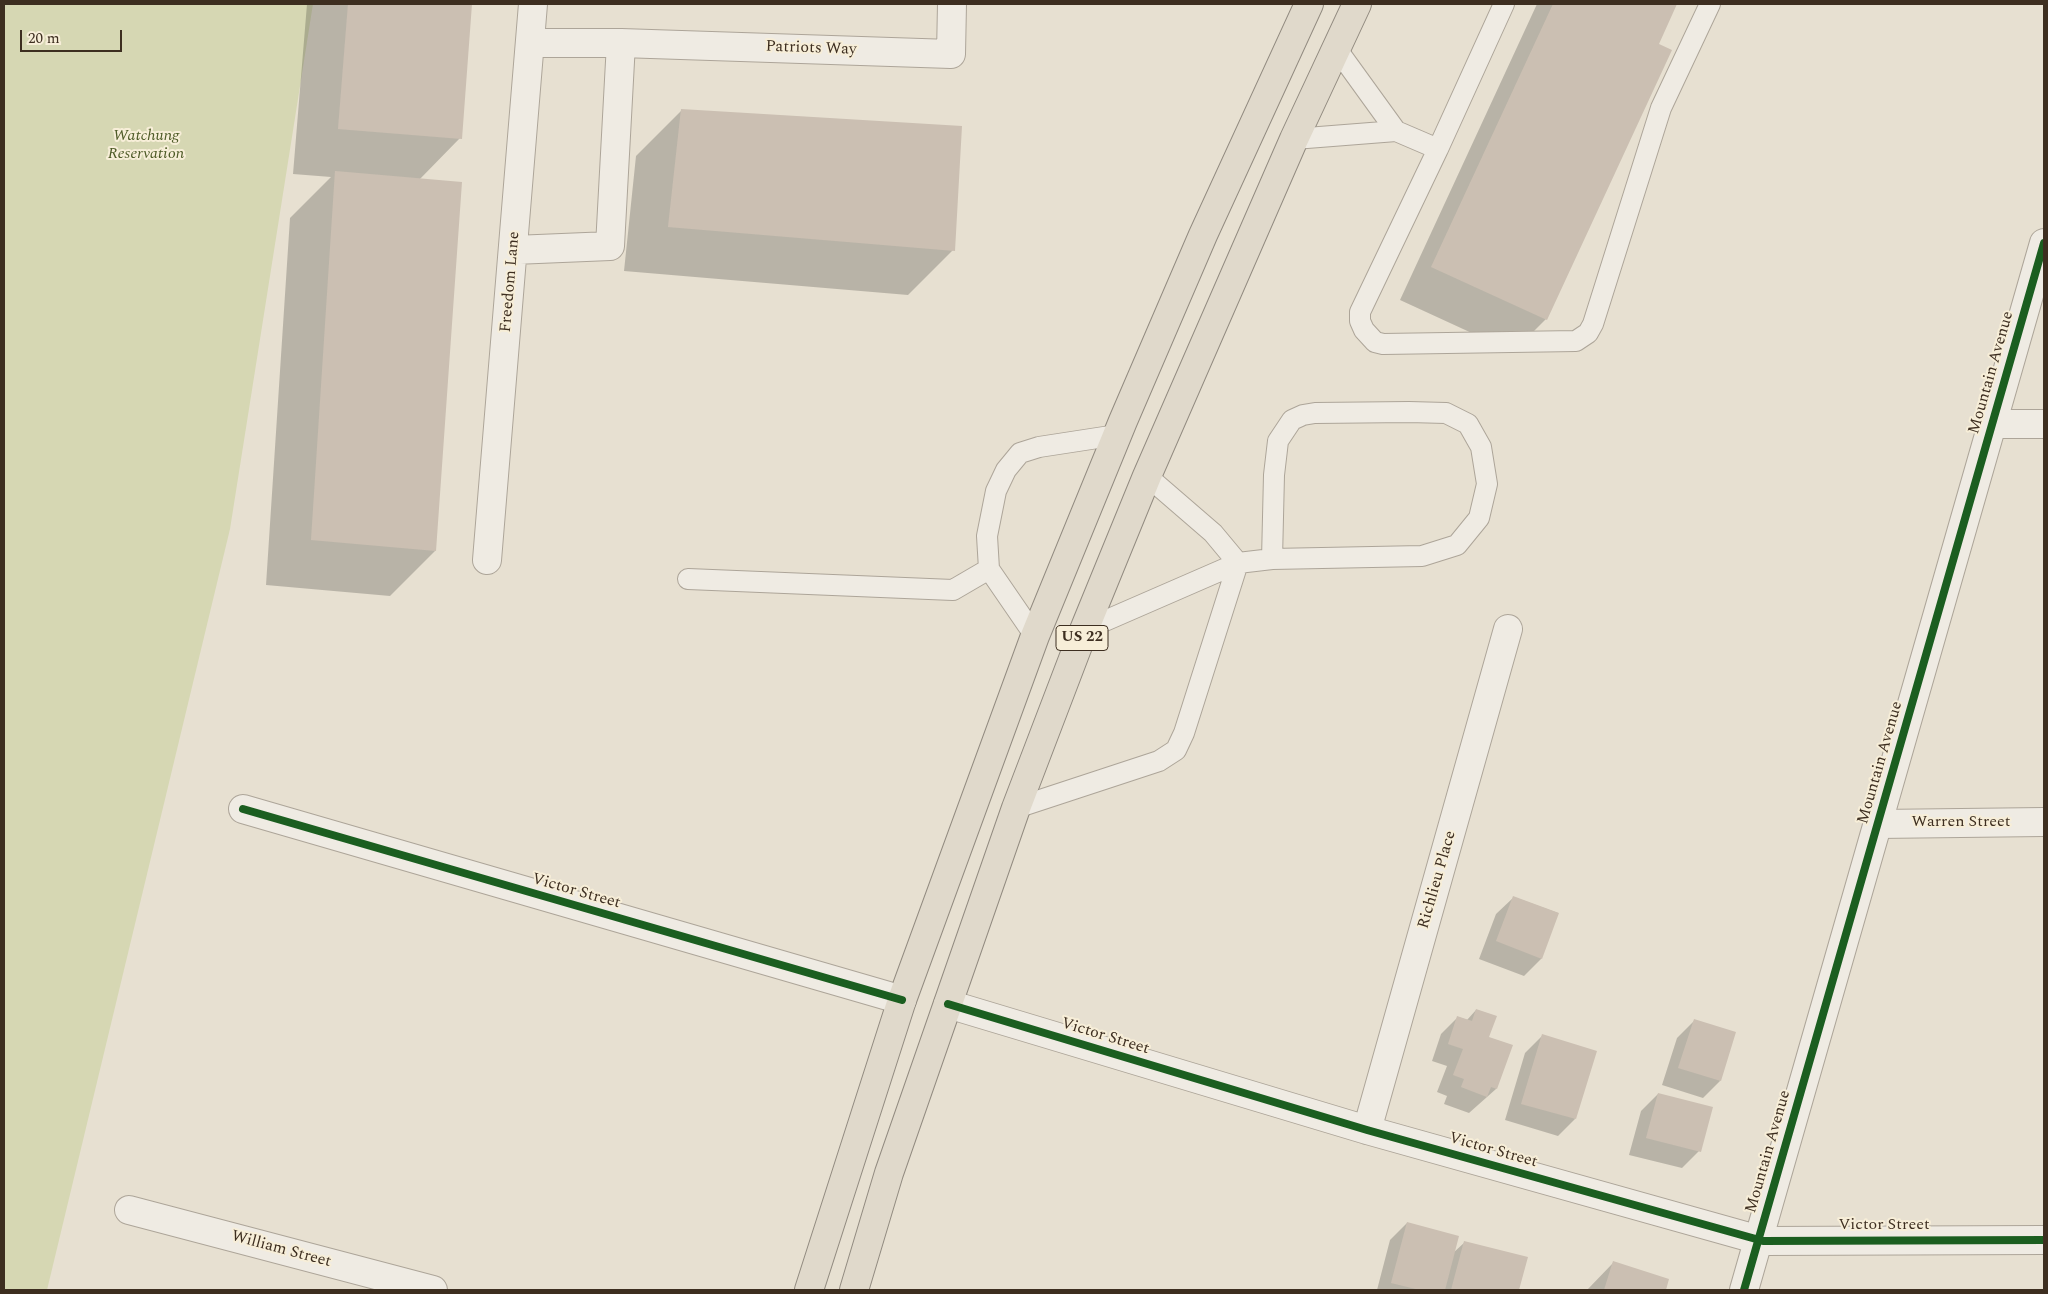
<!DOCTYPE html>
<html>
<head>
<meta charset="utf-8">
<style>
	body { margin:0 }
	#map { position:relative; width:2048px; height:1294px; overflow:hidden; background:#e7e0d1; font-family:Spectral,serif }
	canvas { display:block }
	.frame { position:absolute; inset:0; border:5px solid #3d2e20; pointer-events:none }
	.scale { position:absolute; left:20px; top:30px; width:102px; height:22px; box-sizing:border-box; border:2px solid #3d2e20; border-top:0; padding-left:6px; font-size:15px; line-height:18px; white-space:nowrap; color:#3d2e20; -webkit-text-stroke:4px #f7eed8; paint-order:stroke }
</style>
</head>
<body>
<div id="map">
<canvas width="2048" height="1294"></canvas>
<div class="frame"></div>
<div class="scale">20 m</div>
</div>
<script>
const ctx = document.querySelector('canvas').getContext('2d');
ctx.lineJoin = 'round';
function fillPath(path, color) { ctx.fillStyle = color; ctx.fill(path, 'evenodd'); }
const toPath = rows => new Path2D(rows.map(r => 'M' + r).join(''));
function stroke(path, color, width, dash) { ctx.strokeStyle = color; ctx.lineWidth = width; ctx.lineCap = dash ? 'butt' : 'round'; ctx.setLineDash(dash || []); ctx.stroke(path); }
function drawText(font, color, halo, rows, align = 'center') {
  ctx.font = font + ' Spectral,serif'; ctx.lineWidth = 4; ctx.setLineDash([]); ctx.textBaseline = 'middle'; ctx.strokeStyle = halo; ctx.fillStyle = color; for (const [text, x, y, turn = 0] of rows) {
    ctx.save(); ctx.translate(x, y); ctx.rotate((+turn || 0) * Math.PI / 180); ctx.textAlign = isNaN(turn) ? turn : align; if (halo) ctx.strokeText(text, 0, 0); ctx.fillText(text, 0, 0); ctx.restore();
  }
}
fillPath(toPath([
	[4,4,313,4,230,529,47,1290,4,1290]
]), '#d6d7b3');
fillPath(toPath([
	[307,4,471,4,460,138,419,180,435,551,390,596,266,585,290,218,331,177,293,174],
	[1537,4,1676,4,1657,44,1546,319,1513,352,1400,300],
	[681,111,953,250,908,295,624,271,636,156],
	[1514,897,1558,913,1541,959,1524,976,1479,959,1496,914],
	[1476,1010,1488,1037,1496,1089,1469,1113,1444,1104,1447,1096,1437,1092,1447,1066,1432,1061,1441,1034,1458,1017,1467,1020],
	[1694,1021,1720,1081,1703,1098,1662,1085,1677,1038],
	[1542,1036,1575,1119,1558,1136,1505,1120,1525,1053],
	[1658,1094,1699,1151,1682,1168,1629,1155,1641,1111],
	[1407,1223,1453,1253,1465,1242,1527,1258,1518,1290,1377,1290,1390,1240],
	[1613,1263,1668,1280,1664,1290,1587,1290]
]), '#0003');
fillPath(toPath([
	[348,4,472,4,462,139,338,129],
	[1553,4,1677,4,1659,44,1672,50,1547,320,1431,267],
	[681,109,962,126,955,251,668,227],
	[335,171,462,182,436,551,311,540],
	[1513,896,1559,913,1542,959,1496,941],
	[1476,1009,1497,1016,1489,1037,1513,1045,1497,1089,1491,1087,1487,1097,1461,1087,1464,1079,1453,1075,1463,1049,1448,1044,1457,1016,1472,1021],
	[1694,1019,1736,1032,1721,1081,1678,1068],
	[1542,1034,1597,1051,1576,1119,1521,1104],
	[1658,1093,1713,1107,1701,1152,1646,1138],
	[1407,1222,1459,1236,1445,1290,1420,1290,1391,1283],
	[1464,1241,1528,1257,1519,1290,1451,1290],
	[1613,1261,1669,1279,1666,1290,1604,1290]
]), '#cbbfb2');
const service = toPath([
	[1336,48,1396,131],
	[1294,139,1396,131,1438,149,1360,312,1360,321,1364,330,1375,342,1383,344,1576,341,1588,333,1593,324,1661,108,1710,4],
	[1438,149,1504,4],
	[688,579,953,590,989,569],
	[1084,630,1238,563,1213,533,1147,476],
	[1035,636,989,569,987,536,996,491,1006,470,1020,453,1039,447,1117,435],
	[1016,808,1159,761,1176,750,1184,733,1238,563,1272,559,1422,556,1457,545,1479,518,1487,484,1481,447,1468,424,1446,413,1409,412,1315,413,1303,415,1292,420,1278,441,1274,475,1272,559]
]);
const minor = toPath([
	[530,43,621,43],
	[514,250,610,246,621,43,951,54,952,4],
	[487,560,533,4],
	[243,809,902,1000],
	[1878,824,2044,822],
	[948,1004,1367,1130,1763,1241,2044,1240],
	[1367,1130,1508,629],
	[129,1210,433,1290]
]);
const tertiary = toPath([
	[1992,424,2044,424],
	[1744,1290,2044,243]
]);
const trunk = toPath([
	[809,1290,902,1000,1035,636,1123,421,1203,235,1309,4],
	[854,1290,889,1173,1016,808,1084,630,1147,476,1294,139,1357,4]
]);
stroke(service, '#ada599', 22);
stroke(minor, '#ada599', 30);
stroke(tertiary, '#ada599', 30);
stroke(trunk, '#928b80', 30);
stroke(service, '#efebe3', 20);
stroke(minor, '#efebe3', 28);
stroke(tertiary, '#efebe3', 28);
stroke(trunk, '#e0d9cb', 28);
stroke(toPath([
	[243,809,902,1000],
	[948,1004,1367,1130,1763,1241,2044,1240],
	[1744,1290,2044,243]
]), '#1b5e20', 8);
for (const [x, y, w] of [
	[1082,638,52]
]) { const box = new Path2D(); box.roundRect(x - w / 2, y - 12.5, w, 25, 4); ctx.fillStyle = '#f7eed8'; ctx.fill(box); stroke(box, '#3d2e20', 1); }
drawText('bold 15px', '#3d2e20', null, [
	["US 22",1082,638]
]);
drawText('16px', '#3d2e20', '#f7eed8', [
	["Patriots Way",811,49,2],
	["Freedom Lane",511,282,-85],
	["Mountain Avenue",1992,373,-74],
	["Mountain Avenue",1881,763,-74],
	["Warren Street",1961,823],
	["Richlieu Place",1438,880,-74],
	["Victor Street",576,892,16],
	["Victor Street",1105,1037,17],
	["Victor Street",1493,1151,16],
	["Mountain Avenue",1769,1152,-74],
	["Victor Street",1884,1226],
	["William Street",281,1250,15]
]);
drawText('italic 16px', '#4d5a26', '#f7eed8', [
	["Watchung",146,137],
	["Reservation",146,155]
]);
</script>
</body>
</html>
